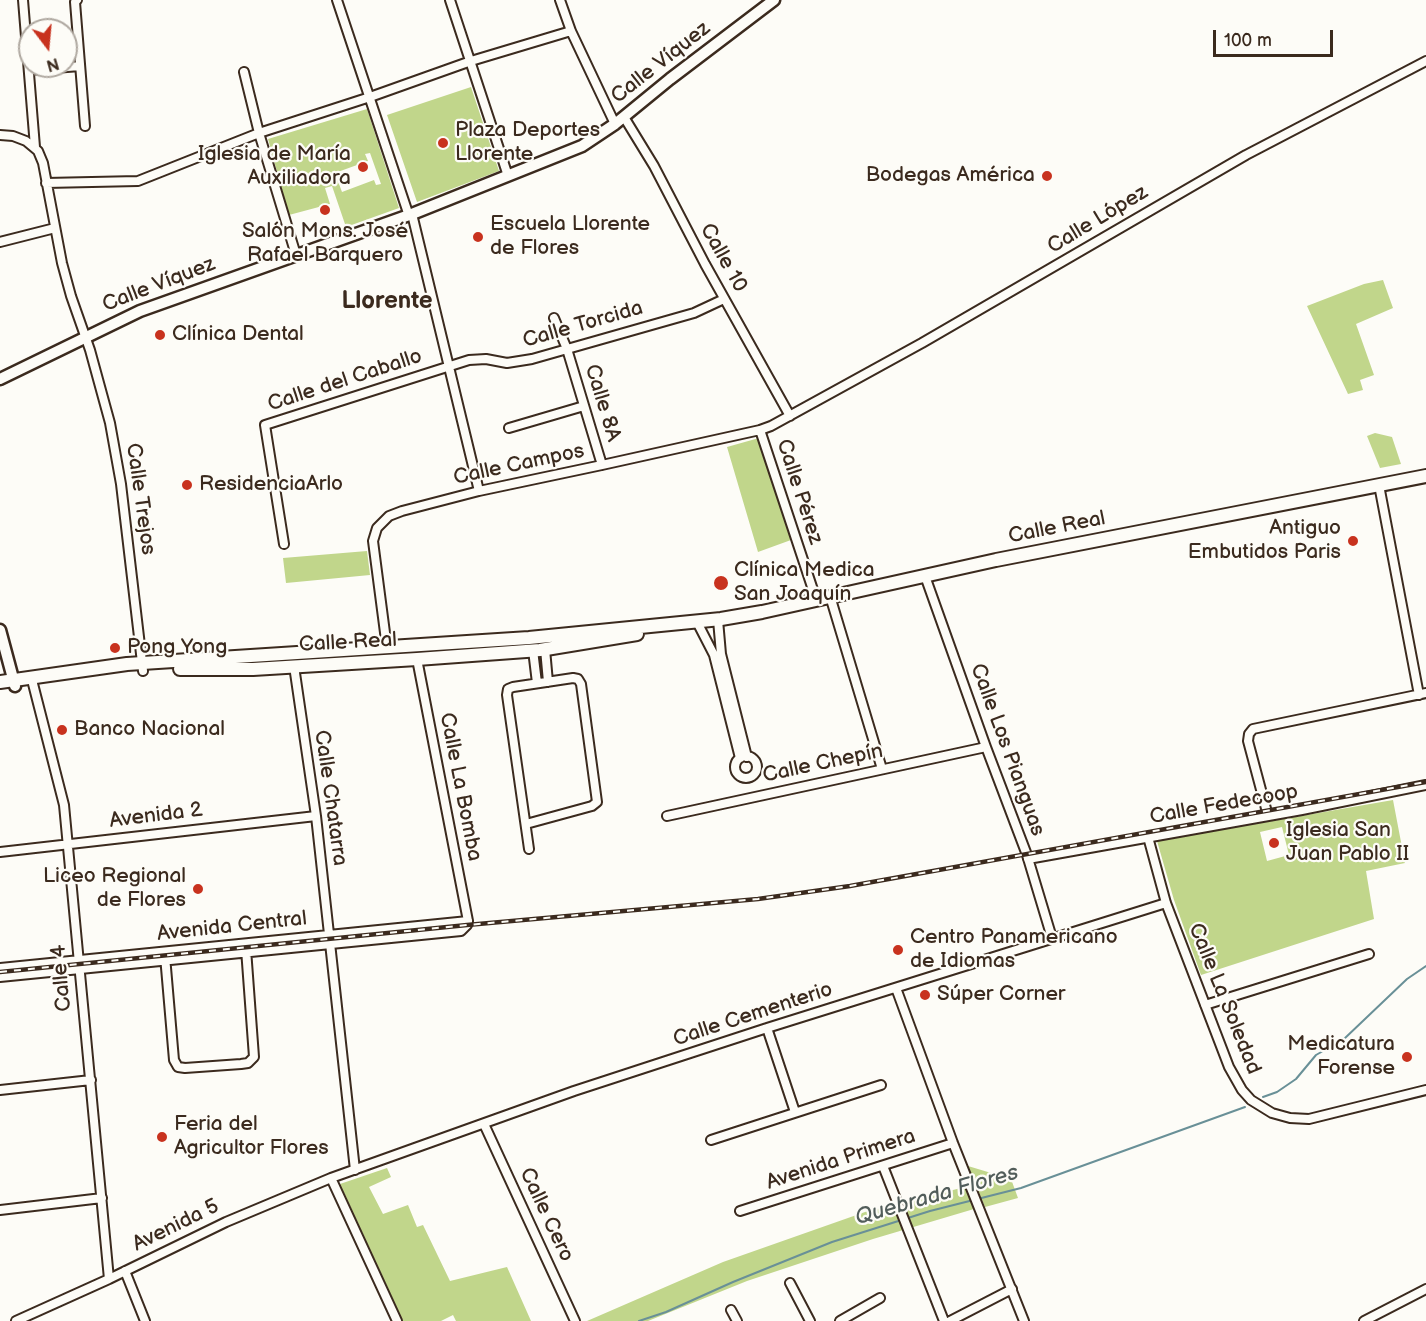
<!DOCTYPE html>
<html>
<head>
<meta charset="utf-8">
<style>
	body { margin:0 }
	#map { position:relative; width:1426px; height:1321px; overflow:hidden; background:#fdfcf7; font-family:"Balsamiq Sans",sans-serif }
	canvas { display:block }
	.north { position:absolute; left:18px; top:18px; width:60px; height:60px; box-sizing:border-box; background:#fdfcf7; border:2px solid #afa8a0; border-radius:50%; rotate:164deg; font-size:16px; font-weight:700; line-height:24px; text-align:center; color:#3b2a1e }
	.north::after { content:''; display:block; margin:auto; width:21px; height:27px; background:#c8321e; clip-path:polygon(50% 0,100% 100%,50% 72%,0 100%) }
	.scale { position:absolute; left:1213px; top:30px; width:120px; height:27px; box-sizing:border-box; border:3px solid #3b2a1e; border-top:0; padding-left:8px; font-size:18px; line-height:21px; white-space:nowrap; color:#3b2a1e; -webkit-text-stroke:4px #fdfcf7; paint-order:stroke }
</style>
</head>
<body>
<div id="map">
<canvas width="1426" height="1321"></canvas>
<div class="north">N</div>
<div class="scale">100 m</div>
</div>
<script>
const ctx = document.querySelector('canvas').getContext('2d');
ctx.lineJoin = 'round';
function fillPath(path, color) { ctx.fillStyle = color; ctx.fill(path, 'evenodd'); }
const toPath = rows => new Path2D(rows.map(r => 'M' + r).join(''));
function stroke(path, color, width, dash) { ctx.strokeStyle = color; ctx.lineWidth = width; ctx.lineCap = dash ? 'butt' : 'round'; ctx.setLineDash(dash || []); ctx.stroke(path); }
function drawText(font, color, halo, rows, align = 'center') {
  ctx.font = font + ' "Balsamiq Sans",sans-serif'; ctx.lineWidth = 4.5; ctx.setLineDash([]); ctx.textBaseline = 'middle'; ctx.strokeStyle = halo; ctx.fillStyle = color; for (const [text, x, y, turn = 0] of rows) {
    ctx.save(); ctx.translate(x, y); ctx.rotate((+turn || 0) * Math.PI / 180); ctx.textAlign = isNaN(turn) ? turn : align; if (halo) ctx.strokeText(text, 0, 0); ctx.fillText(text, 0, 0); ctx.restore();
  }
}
fillPath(toPath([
	[471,87,499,171,417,202,387,115],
	[367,109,399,208,346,227,332,186,325,188,330,204,289,215,268,139],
	[370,153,381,184,376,185,374,180,342,192,335,173,368,161,365,154],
	[1383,280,1393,308,1356,324,1374,375,1360,380,1363,390,1348,394,1307,306,1364,284],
	[1375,433,1392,437,1401,464,1380,468,1367,436],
	[759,438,791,540,758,552,727,447],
	[367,551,370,575,286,583,283,558],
	[1393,800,1405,863,1366,871,1374,919,1201,975,1174,900,1157,841],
	[1282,827,1289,855,1267,861,1260,832],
	[968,1166,1011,1179,1018,1198,985,1207],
	[387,1168,391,1177,369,1187,383,1214,408,1205,417,1227,423,1225,450,1281,507,1267,531,1321,456,1321,453,1315,441,1321,403,1321,340,1184],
	[965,1187,974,1209,873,1239,747,1281,648,1321,587,1321,723,1262,865,1212]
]), '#c1d68b');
stroke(toPath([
	[1263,1097,1277,1092,1296,1079,1316,1055,1344,1039,1407,979,1426,966],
	[639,1321,666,1312,733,1282,832,1242,930,1211,1021,1188,1245,1107]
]), '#699097', 2);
const minor = toPath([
	[23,0,35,147],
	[77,0,75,2,85,126],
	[337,0,409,216],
	[450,0,508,176],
	[560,0,571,31,615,124],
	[29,70,80,66],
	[244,72,259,133,296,255],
	[624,117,654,166,705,264,790,416],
	[0,135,13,136,26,141,38,151,43,163,62,263,71,296,90,350,110,423,121,484,143,671],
	[46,183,138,181,259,133,370,97,471,61,571,31],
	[412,214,479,491],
	[0,242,55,228],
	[554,318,567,349,602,465],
	[509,428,584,406],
	[760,430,816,599],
	[1379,485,1419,695],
	[284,544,265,425,469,360,486,359,507,363,532,359,694,313,724,299],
	[925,576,986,747,1027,855,1052,938],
	[830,596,882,769],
	[718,620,721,654,747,757],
	[697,622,714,655,740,758],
	[387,648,373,541,377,528,389,516,402,511,479,491,602,465,760,430,771,426,922,343,1246,155,1426,61],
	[545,649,548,682],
	[533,650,537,683],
	[417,659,468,921],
	[294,666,316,816,355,1170],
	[31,676,64,805,109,1279],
	'735 767a11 11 0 1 1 22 0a11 11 0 1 1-22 0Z',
	[667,816,986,747],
	[1268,816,1248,741,1249,734,1253,729,1426,693],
	[526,824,592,806,597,802,581,684,578,679,573,678,513,687,508,689,507,695,529,849],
	[1148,837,1166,903,1229,1067,1242,1090,1251,1100,1272,1113,1290,1118,1309,1119,1426,1090],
	[0,852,316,816],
	[1028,859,1302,810,1426,785],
	[165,956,174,1060,178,1067,185,1068,241,1064,248,1063,254,1057,246,949],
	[0,968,468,921],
	[0,977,461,931,467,925,468,921],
	[896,988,953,1143,1024,1321],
	[1205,1005,1369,954],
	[767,1028,795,1112],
	[0,1090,91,1080],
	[484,1124,575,1321],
	[711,1140,881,1085],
	[883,1166,944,1321],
	[331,1178,397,1321],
	[0,1210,102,1198],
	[740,1211,953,1143],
	[125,1271,145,1321],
	[790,1283,810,1321],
	[731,1310,737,1321],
	[16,1321,109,1279,226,1222,331,1178,574,1091,767,1028,1166,903],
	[840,1321,880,1298],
	[950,1321,1012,1289],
	[1364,1321,1426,1289]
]);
const secondary = toPath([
	[0,379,140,311,412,214,582,146,615,124,670,79,774,0],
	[0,630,15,686]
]);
const primary = toPath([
	[180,669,253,669,417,659,540,650,637,634],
	[0,682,127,664,529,638,721,619,762,612,996,560,1426,476]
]);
stroke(minor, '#3b2a1e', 12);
stroke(secondary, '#3b2a1e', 15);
stroke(primary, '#3b2a1e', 16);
stroke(minor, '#fdfcf7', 8);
stroke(secondary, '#fdfcf7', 10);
stroke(primary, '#fdfcf7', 12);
const rail = toPath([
	[0,972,467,925,758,899,850,886,1426,782]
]);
stroke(rail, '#3b2a1e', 4.5);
stroke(rail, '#fdfcf7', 2, [7]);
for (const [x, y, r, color] of [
	[443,143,6,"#c8321e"],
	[363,167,6,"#c8321e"],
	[1047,176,6,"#c8321e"],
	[325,210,6,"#c8321e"],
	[478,237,6,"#c8321e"],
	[160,335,6,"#c8321e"],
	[187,485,6,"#c8321e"],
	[1353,541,6,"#c8321e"],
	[721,583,8,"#c8321e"],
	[115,648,6,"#c8321e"],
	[62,730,6,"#c8321e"],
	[1274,843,6,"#c8321e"],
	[198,889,6,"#c8321e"],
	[898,950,6,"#c8321e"],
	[925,995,6,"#c8321e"],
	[1407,1057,6,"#c8321e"],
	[162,1137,6,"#c8321e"]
]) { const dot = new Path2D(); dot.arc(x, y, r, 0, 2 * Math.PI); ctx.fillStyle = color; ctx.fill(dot); stroke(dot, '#fdfcf7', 2); }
drawText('21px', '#3b2a1e', '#fdfcf7', [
	["Calle Víquez",661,63,-38],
	["Calle López",1098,220,-31],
	["Calle 10",723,258,61],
	["Calle Víquez",159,285,-21],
	["Calle Torcida",583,325,-16],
	["Calle del Caballo",345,381,-18],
	["Calle 8A",602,403,73],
	["Calle Campos",519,465,-12],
	["Calle Pérez",799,492,72],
	["Calle Trejos",140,499,82],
	["Calle Real",1057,528,-11],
	["Calle Real",348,643,-3],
	["Calle Los Pianguas",1007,750,70],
	["Calle Chepín",823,764,-12],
	["Calle La Bomba",460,787,79],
	["Calle Chatarra",330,798,82],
	["Calle Fedecoop",1224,805,-10],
	["Avenida 2",156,816,-7],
	["Avenida Central",232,927,-6],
	["Calle 4",62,978,-95],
	["Calle La Soledad",1224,999,68],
	["Calle Cementerio",753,1015,-18],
	["Avenida Primera",841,1160,-18],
	["Calle Cero",546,1215,65],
	["Avenida 5",176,1226,-26]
]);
drawText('21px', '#3b2a1e', '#fdfcf7', [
	["Plaza Deportes",455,131],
	["Llorente",455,155],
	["Iglesia de María",351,155,"right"],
	["Auxiliadora",351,179,"right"],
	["Bodegas América",1035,176,"right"],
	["Escuela Llorente",490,225],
	["de Flores",490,249],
	["Salón Mons. José",325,232,"center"],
	["Rafael Barquero",325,256,"center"],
	["Clínica Dental",172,335],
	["ResidenciaArlo",199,485],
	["Antiguo",1341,529,"right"],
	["Embutidos Paris",1341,553,"right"],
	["Clínica Medica",734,571],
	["San Joaquín",734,595],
	["Pong Yong",127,648],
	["Banco Nacional",74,730],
	["Iglesia San",1286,831],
	["Juan Pablo II",1286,855],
	["Liceo Regional",186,877,"right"],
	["de Flores",186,901,"right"],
	["Centro Panamericano",910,938],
	["de Idiomas",910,962],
	["Súper Corner",937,995],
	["Medicatura",1395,1045,"right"],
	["Forense",1395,1069,"right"],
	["Feria del",174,1125],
	["Agricultor Flores",174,1149]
], 'left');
drawText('italic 22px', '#525d5a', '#fdfcf7', [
	["Quebrada Flores",937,1196,-16]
]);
drawText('bold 24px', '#3b2a1e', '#fdfcf7', [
	["Llorente",387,302]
]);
</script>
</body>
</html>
